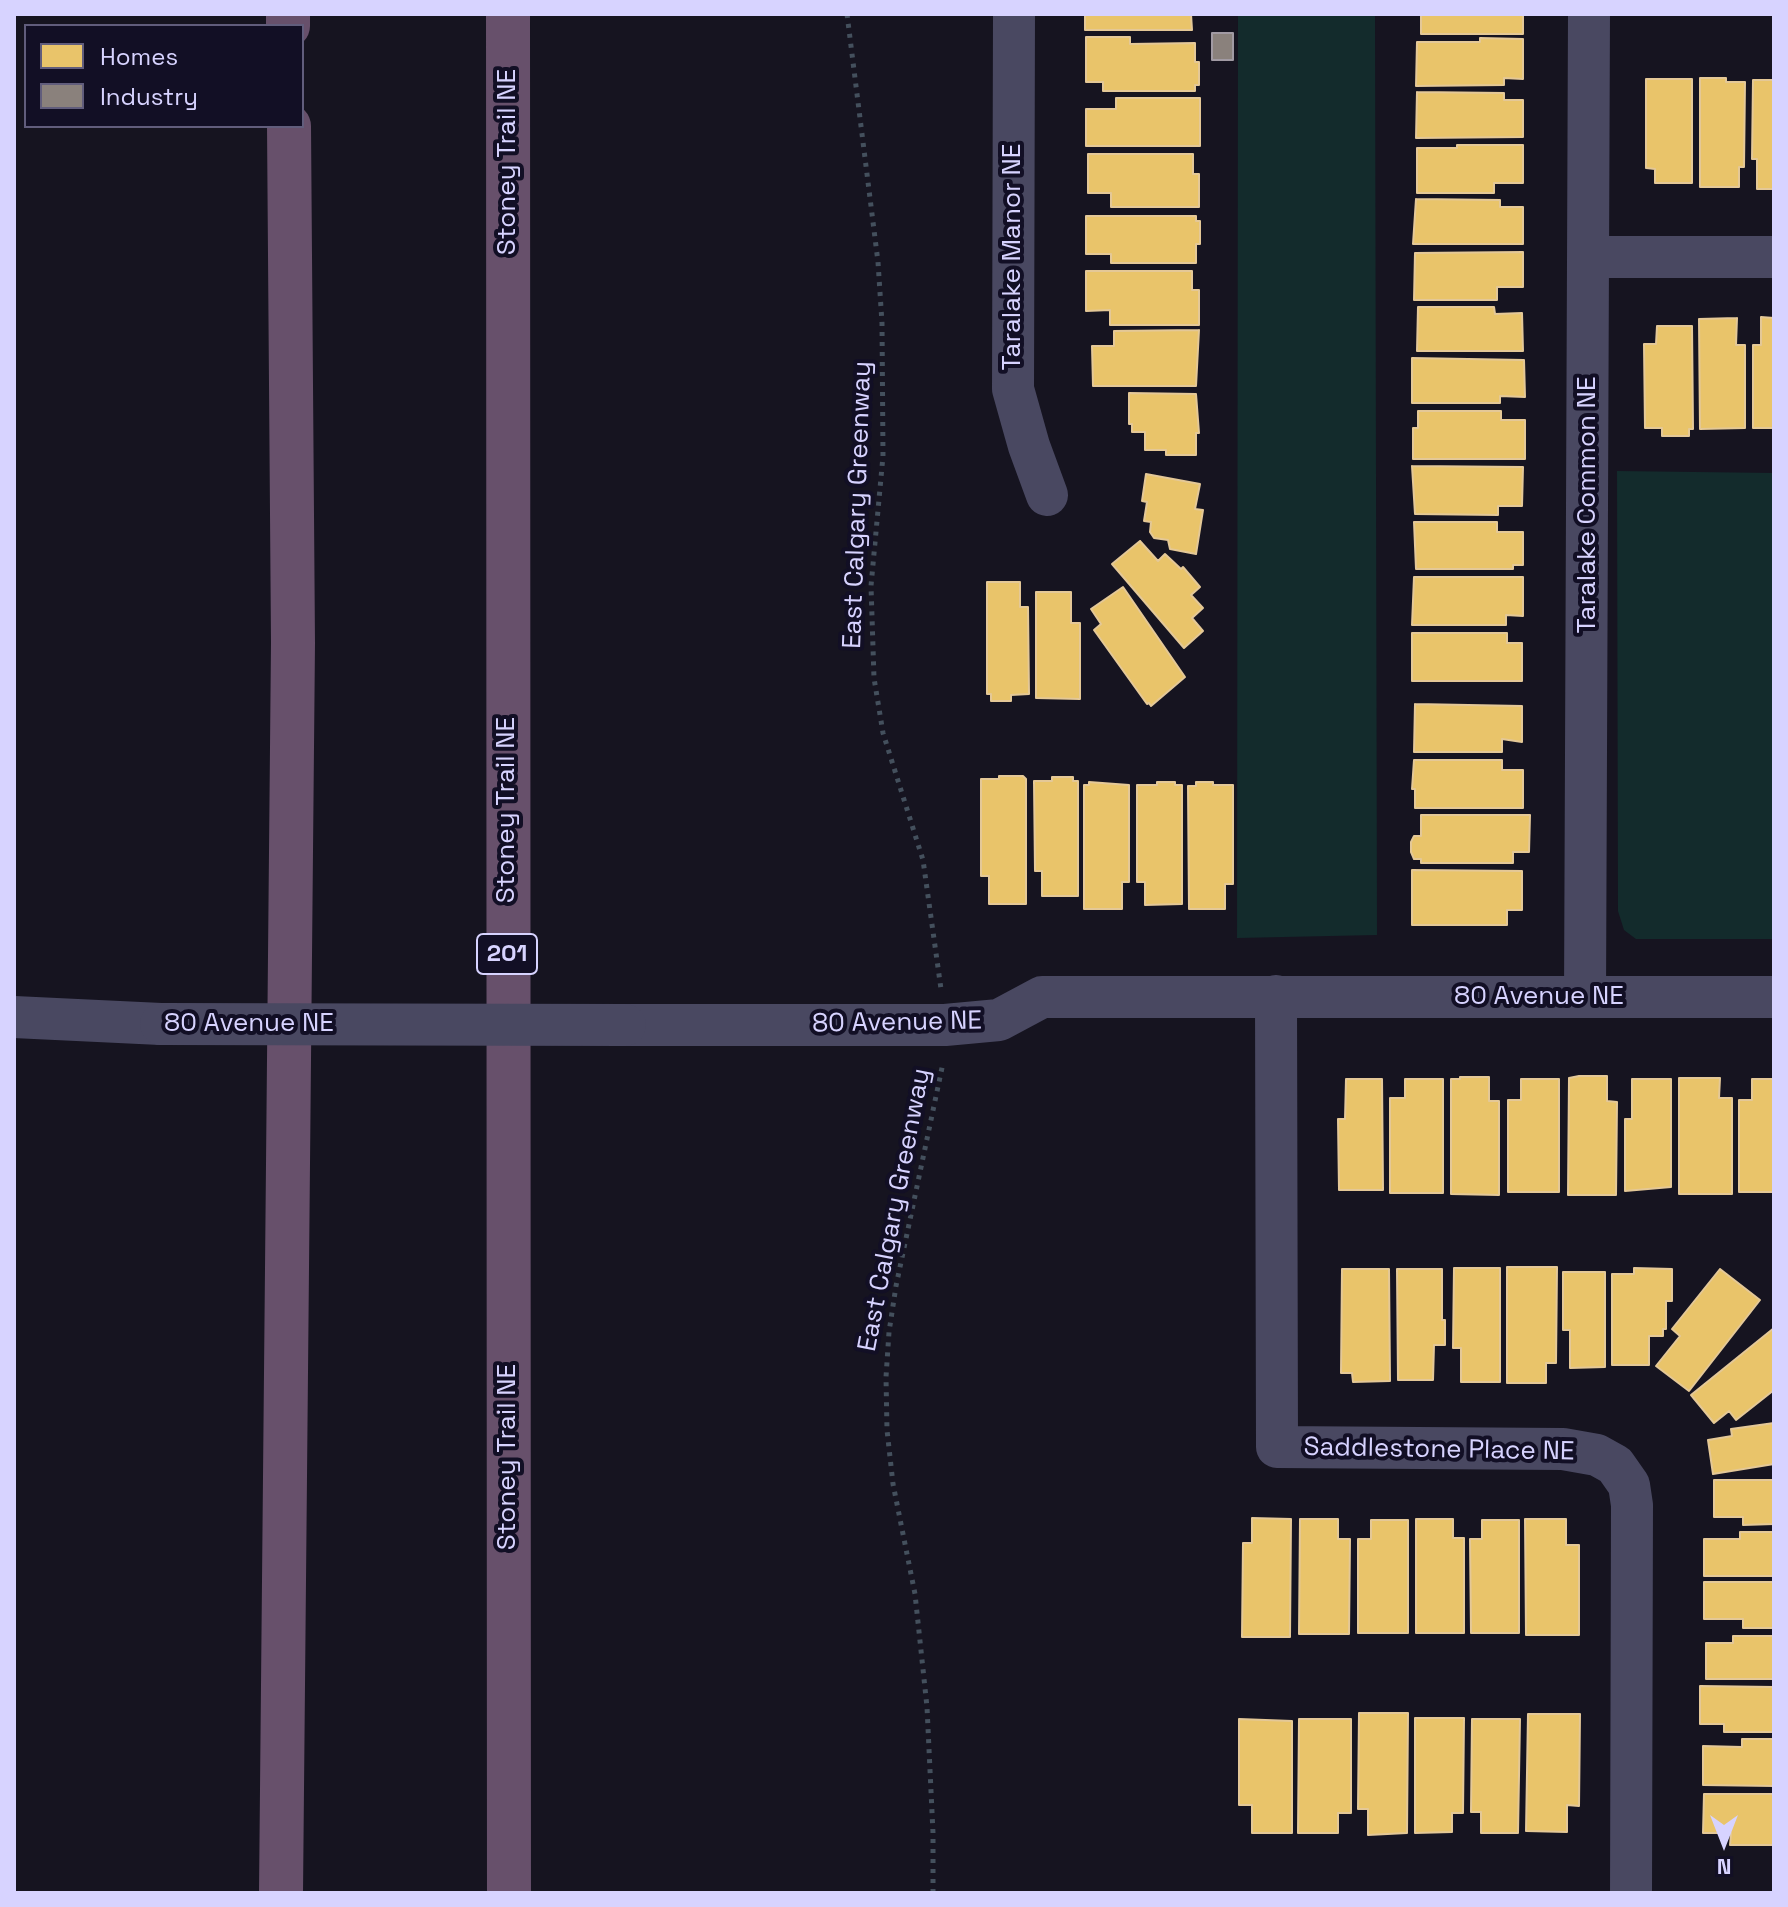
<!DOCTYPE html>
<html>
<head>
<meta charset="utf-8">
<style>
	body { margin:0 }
	#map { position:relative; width:1788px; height:1907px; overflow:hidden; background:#161420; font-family:"Space Grotesk",sans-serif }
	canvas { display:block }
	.frame { position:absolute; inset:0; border:16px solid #d7d3ff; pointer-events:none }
	.legend { position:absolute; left:24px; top:24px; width:280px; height:104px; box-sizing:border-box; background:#120f25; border:2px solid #615d7c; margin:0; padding:10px 14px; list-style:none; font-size:24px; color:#d7d3ff }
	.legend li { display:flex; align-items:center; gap:16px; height:40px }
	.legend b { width:40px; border:2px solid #615d7c }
	.north { position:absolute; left:1684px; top:1803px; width:80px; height:80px; -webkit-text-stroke:6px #120f25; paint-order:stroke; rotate:180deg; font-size:22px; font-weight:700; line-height:32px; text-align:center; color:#d7d3ff }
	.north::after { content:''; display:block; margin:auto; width:28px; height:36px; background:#d7d3ff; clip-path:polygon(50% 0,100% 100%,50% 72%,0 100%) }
</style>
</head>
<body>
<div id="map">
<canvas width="1788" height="1907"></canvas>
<div class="frame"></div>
<ul class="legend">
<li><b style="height:22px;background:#e9c46a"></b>Homes</li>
<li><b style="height:22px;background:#8a817c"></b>Industry</li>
</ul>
<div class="north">N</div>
</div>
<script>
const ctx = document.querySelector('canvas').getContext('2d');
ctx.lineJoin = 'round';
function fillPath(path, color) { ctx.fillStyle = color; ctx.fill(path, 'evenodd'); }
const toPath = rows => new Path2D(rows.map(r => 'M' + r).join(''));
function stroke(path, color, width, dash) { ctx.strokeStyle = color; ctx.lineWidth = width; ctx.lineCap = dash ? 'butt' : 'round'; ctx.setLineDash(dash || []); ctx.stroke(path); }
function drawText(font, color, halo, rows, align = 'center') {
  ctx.font = font + ' "Space Grotesk",sans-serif'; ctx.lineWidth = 8; ctx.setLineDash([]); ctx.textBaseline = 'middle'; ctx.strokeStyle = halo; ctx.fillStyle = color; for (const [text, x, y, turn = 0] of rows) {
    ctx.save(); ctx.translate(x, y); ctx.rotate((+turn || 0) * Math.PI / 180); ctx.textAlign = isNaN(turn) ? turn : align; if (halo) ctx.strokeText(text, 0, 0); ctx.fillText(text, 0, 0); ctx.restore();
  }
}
fillPath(toPath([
	[1238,14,1375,14,1377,935,1237,938],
	[1617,471,1774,473,1774,939,1636,939,1624,930,1618,911]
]), '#132b2c');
const homes = toPath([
	[1085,14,1191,14,1192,30,1085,30,1085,14],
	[1421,14,1523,14,1523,34,1421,34,1421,14],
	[1086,37,1130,37,1130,44,1195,43,1195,62,1199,62,1199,85,1195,85,1195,91,1103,91,1103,82,1086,82,1086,37],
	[1480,38,1523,39,1523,79,1504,78,1504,85,1416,86,1417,42,1480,42,1480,38],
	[1700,78,1726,78,1726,82,1745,82,1744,167,1739,167,1739,187,1700,187,1700,78],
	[1646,79,1692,79,1692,183,1655,183,1655,169,1646,168,1646,79],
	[1753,80,1774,80,1774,189,1757,189,1757,159,1752,159,1753,80],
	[1417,92,1504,93,1504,100,1523,100,1523,137,1416,138,1417,92],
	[1116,98,1200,98,1200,146,1086,146,1086,109,1116,109,1116,98],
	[1457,145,1523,145,1523,183,1494,183,1494,193,1417,193,1417,148,1457,148,1457,145],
	[1088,154,1193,154,1193,174,1199,174,1199,207,1111,207,1111,193,1088,193,1088,154],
	[1416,199,1500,200,1500,207,1523,207,1523,244,1413,244,1416,199],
	[1086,216,1196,216,1196,221,1200,221,1200,244,1196,244,1196,263,1111,263,1111,254,1086,254,1086,216],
	[1523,252,1523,287,1497,287,1497,300,1414,300,1415,253,1523,252],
	[1086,271,1192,271,1192,290,1199,290,1199,325,1110,325,1110,310,1086,311,1086,271],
	[1418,307,1494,307,1495,314,1522,313,1523,351,1417,351,1418,307],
	[1761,317,1774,318,1774,428,1753,428,1753,345,1761,345,1761,317],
	[1737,318,1736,345,1745,345,1745,428,1700,429,1699,319,1737,318],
	[1657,326,1692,326,1693,429,1689,429,1689,436,1662,436,1662,428,1645,428,1644,344,1656,344,1657,326],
	[1199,330,1196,386,1093,386,1092,346,1114,346,1114,331,1199,330],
	[1412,358,1524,360,1525,397,1500,396,1500,403,1412,403,1412,358],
	[1129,393,1196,394,1199,433,1196,433,1196,455,1166,455,1166,450,1145,450,1145,432,1132,432,1132,424,1129,424,1129,393],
	[1418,411,1501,411,1501,420,1525,420,1525,459,1413,459,1413,428,1418,428,1418,411],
	[1412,466,1523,467,1522,506,1498,506,1498,515,1415,514,1412,466],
	[1146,474,1200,484,1195,509,1203,510,1196,554,1170,549,1168,540,1154,538,1150,532,1151,522,1144,521,1147,502,1142,501,1146,474],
	[1414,522,1497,522,1497,532,1523,532,1523,565,1513,565,1513,569,1416,569,1414,522],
	[1140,541,1158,561,1165,554,1181,569,1183,567,1200,587,1191,595,1203,608,1192,618,1203,631,1184,648,1112,564,1140,541],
	[1414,577,1523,577,1523,616,1506,615,1506,625,1412,625,1414,577],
	[987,582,1020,582,1020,607,1028,607,1029,694,1011,695,1011,701,991,701,991,694,987,694,987,582],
	[1123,587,1185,677,1151,706,1149,703,1147,704,1094,630,1101,624,1091,609,1123,587],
	[1036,592,1071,592,1071,623,1080,623,1080,699,1036,698,1036,592],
	[1412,633,1507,633,1507,643,1522,643,1522,681,1412,681,1412,633],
	[1415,704,1522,706,1522,742,1502,739,1502,752,1414,752,1415,704],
	[1414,760,1502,760,1502,770,1523,770,1523,808,1415,808,1415,789,1412,789,1414,760],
	[999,776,1023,776,1026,779,1026,904,989,904,989,876,981,876,981,779,999,779,999,776],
	[1052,777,1073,777,1073,781,1078,781,1078,896,1042,896,1042,871,1035,871,1034,781,1052,781,1052,777],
	[1089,782,1129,785,1129,882,1122,882,1122,909,1084,909,1084,785,1089,785,1089,782],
	[1157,782,1175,782,1175,785,1182,785,1182,904,1145,905,1145,882,1137,882,1137,785,1157,785,1157,782],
	[1196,782,1213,782,1213,785,1233,785,1233,884,1225,884,1225,909,1189,909,1188,786,1196,786,1196,782],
	[1421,815,1530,815,1529,852,1513,852,1513,863,1421,863,1421,859,1414,859,1411,852,1411,842,1414,836,1421,836,1421,815],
	[1412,870,1522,871,1522,910,1507,910,1507,925,1412,925,1412,870],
	[1579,1076,1607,1076,1607,1101,1617,1102,1616,1195,1568,1195,1569,1078,1579,1076],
	[1460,1077,1489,1077,1489,1101,1499,1101,1499,1195,1451,1194,1451,1079,1460,1079,1460,1077],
	[1679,1078,1720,1078,1719,1098,1732,1098,1732,1194,1679,1194,1679,1078],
	[1346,1079,1382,1079,1383,1190,1339,1190,1338,1119,1345,1119,1346,1079],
	[1405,1079,1443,1079,1443,1193,1390,1193,1390,1098,1405,1098,1405,1079],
	[1521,1079,1559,1079,1559,1192,1508,1192,1508,1100,1521,1100,1521,1079],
	[1632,1079,1671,1079,1671,1187,1625,1191,1625,1119,1632,1119,1632,1079],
	[1752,1079,1774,1079,1774,1192,1739,1192,1739,1100,1752,1100,1752,1079],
	[1507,1267,1557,1267,1556,1363,1546,1363,1546,1383,1507,1383,1507,1267],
	[1454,1268,1500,1268,1500,1382,1461,1382,1461,1348,1453,1348,1454,1268],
	[1634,1268,1672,1269,1672,1301,1666,1301,1666,1329,1663,1329,1663,1336,1649,1336,1649,1365,1612,1365,1612,1274,1634,1274,1634,1268],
	[1342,1269,1389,1269,1390,1381,1353,1382,1352,1373,1341,1373,1342,1269],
	[1397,1269,1442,1269,1442,1320,1445,1320,1445,1345,1434,1345,1433,1380,1398,1380,1397,1269],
	[1720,1269,1760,1300,1689,1391,1656,1366,1680,1336,1672,1329,1720,1269],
	[1563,1272,1605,1272,1605,1367,1570,1368,1570,1330,1563,1330,1563,1272],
	[1774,1328,1774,1390,1736,1420,1729,1411,1714,1423,1691,1395,1774,1328],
	[1774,1423,1774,1464,1713,1474,1708,1440,1732,1436,1731,1429,1774,1423],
	[1714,1480,1774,1480,1774,1524,1743,1525,1743,1517,1714,1517,1714,1480],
	[1252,1518,1291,1519,1290,1637,1242,1637,1243,1543,1252,1543,1252,1518],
	[1300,1519,1338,1519,1338,1539,1350,1539,1349,1634,1299,1634,1300,1519],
	[1416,1519,1453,1519,1453,1538,1464,1538,1464,1633,1416,1633,1416,1519],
	[1525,1519,1566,1519,1566,1545,1579,1545,1579,1635,1526,1635,1525,1519],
	[1371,1520,1408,1520,1408,1633,1358,1633,1358,1539,1371,1539,1371,1520],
	[1482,1520,1519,1520,1519,1633,1471,1633,1470,1539,1482,1539,1482,1520],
	[1740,1532,1774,1532,1774,1576,1704,1576,1704,1539,1740,1539,1740,1532],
	[1704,1582,1774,1582,1774,1628,1743,1628,1743,1619,1704,1619,1704,1582],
	[1733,1636,1774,1636,1774,1679,1706,1679,1706,1643,1733,1643,1733,1636],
	[1700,1686,1774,1687,1774,1732,1724,1732,1724,1724,1700,1724,1700,1686],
	[1359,1713,1408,1713,1407,1833,1368,1835,1368,1809,1358,1809,1359,1713],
	[1528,1714,1580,1714,1579,1806,1567,1805,1567,1832,1526,1831,1528,1714],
	[1415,1718,1464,1718,1463,1813,1452,1813,1452,1832,1415,1833,1415,1718],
	[1239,1719,1292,1721,1292,1833,1252,1833,1252,1805,1239,1805,1239,1719],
	[1299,1719,1351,1719,1351,1813,1338,1813,1338,1833,1298,1833,1299,1719],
	[1472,1719,1520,1719,1518,1833,1481,1833,1481,1812,1471,1812,1472,1719],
	[1742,1739,1774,1739,1774,1786,1703,1785,1703,1746,1742,1747,1742,1739],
	[1704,1794,1774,1794,1774,1845,1730,1845,1731,1833,1703,1833,1704,1794]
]);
fillPath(homes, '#e9c46a');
stroke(homes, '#e4c897', 2);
const industry = toPath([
	[1212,33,1233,33,1233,60,1212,60,1212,33]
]);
fillPath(industry, '#8a817c');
stroke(industry, '#a19aa3', 2);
stroke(toPath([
	[847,14,878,262,882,323,883,456,871,586,874,678,883,733,923,860,941,989],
	[933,1893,933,1833,927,1707,915,1594,893,1484,887,1430,886,1377,889,1332,896,1286,943,1063]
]), '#44505d', 5, [4, 6]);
stroke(toPath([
	[1014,14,1013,389,1029,446,1047,495],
	[1590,257,1774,257],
	[1276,996,1277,1447,1563,1449,1597,1455,1615,1465,1629,1485,1632,1505,1631,1893],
	[1585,997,1589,14],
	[14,1017,161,1024],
	[625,1025,945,1025,999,1020,1042,997,1774,997]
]), '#494861', 42);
stroke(toPath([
	[288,14,288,26],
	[508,14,509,1893],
	[281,1893,293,643,289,126]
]), '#67506b', 44);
stroke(toPath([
	[161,1024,625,1025]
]), '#494861', 42);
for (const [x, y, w] of [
	[507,954,60]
]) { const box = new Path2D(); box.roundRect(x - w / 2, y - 20, w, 40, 6); ctx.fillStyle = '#120f25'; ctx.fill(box); stroke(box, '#d7d3ff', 2); }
drawText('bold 24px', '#d7d3ff', null, [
	["201",507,954]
]);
drawText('26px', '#d7d3ff', '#120f25', [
	["Stoney Trail NE",508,162,-90],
	["Taralake Manor NE",1013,257,-90],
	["East Calgary Greenway",858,505,-88],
	["Taralake Common NE",1588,505,-90],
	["Stoney Trail NE",507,810,-90],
	["80 Avenue NE",1539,997],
	["80 Avenue NE",897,1023,-1],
	["80 Avenue NE",249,1024],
	["East Calgary Greenway",895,1210,-79],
	["Saddlestone Place NE",1439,1450,1],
	["Stoney Trail NE",508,1457,-90]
]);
</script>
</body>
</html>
